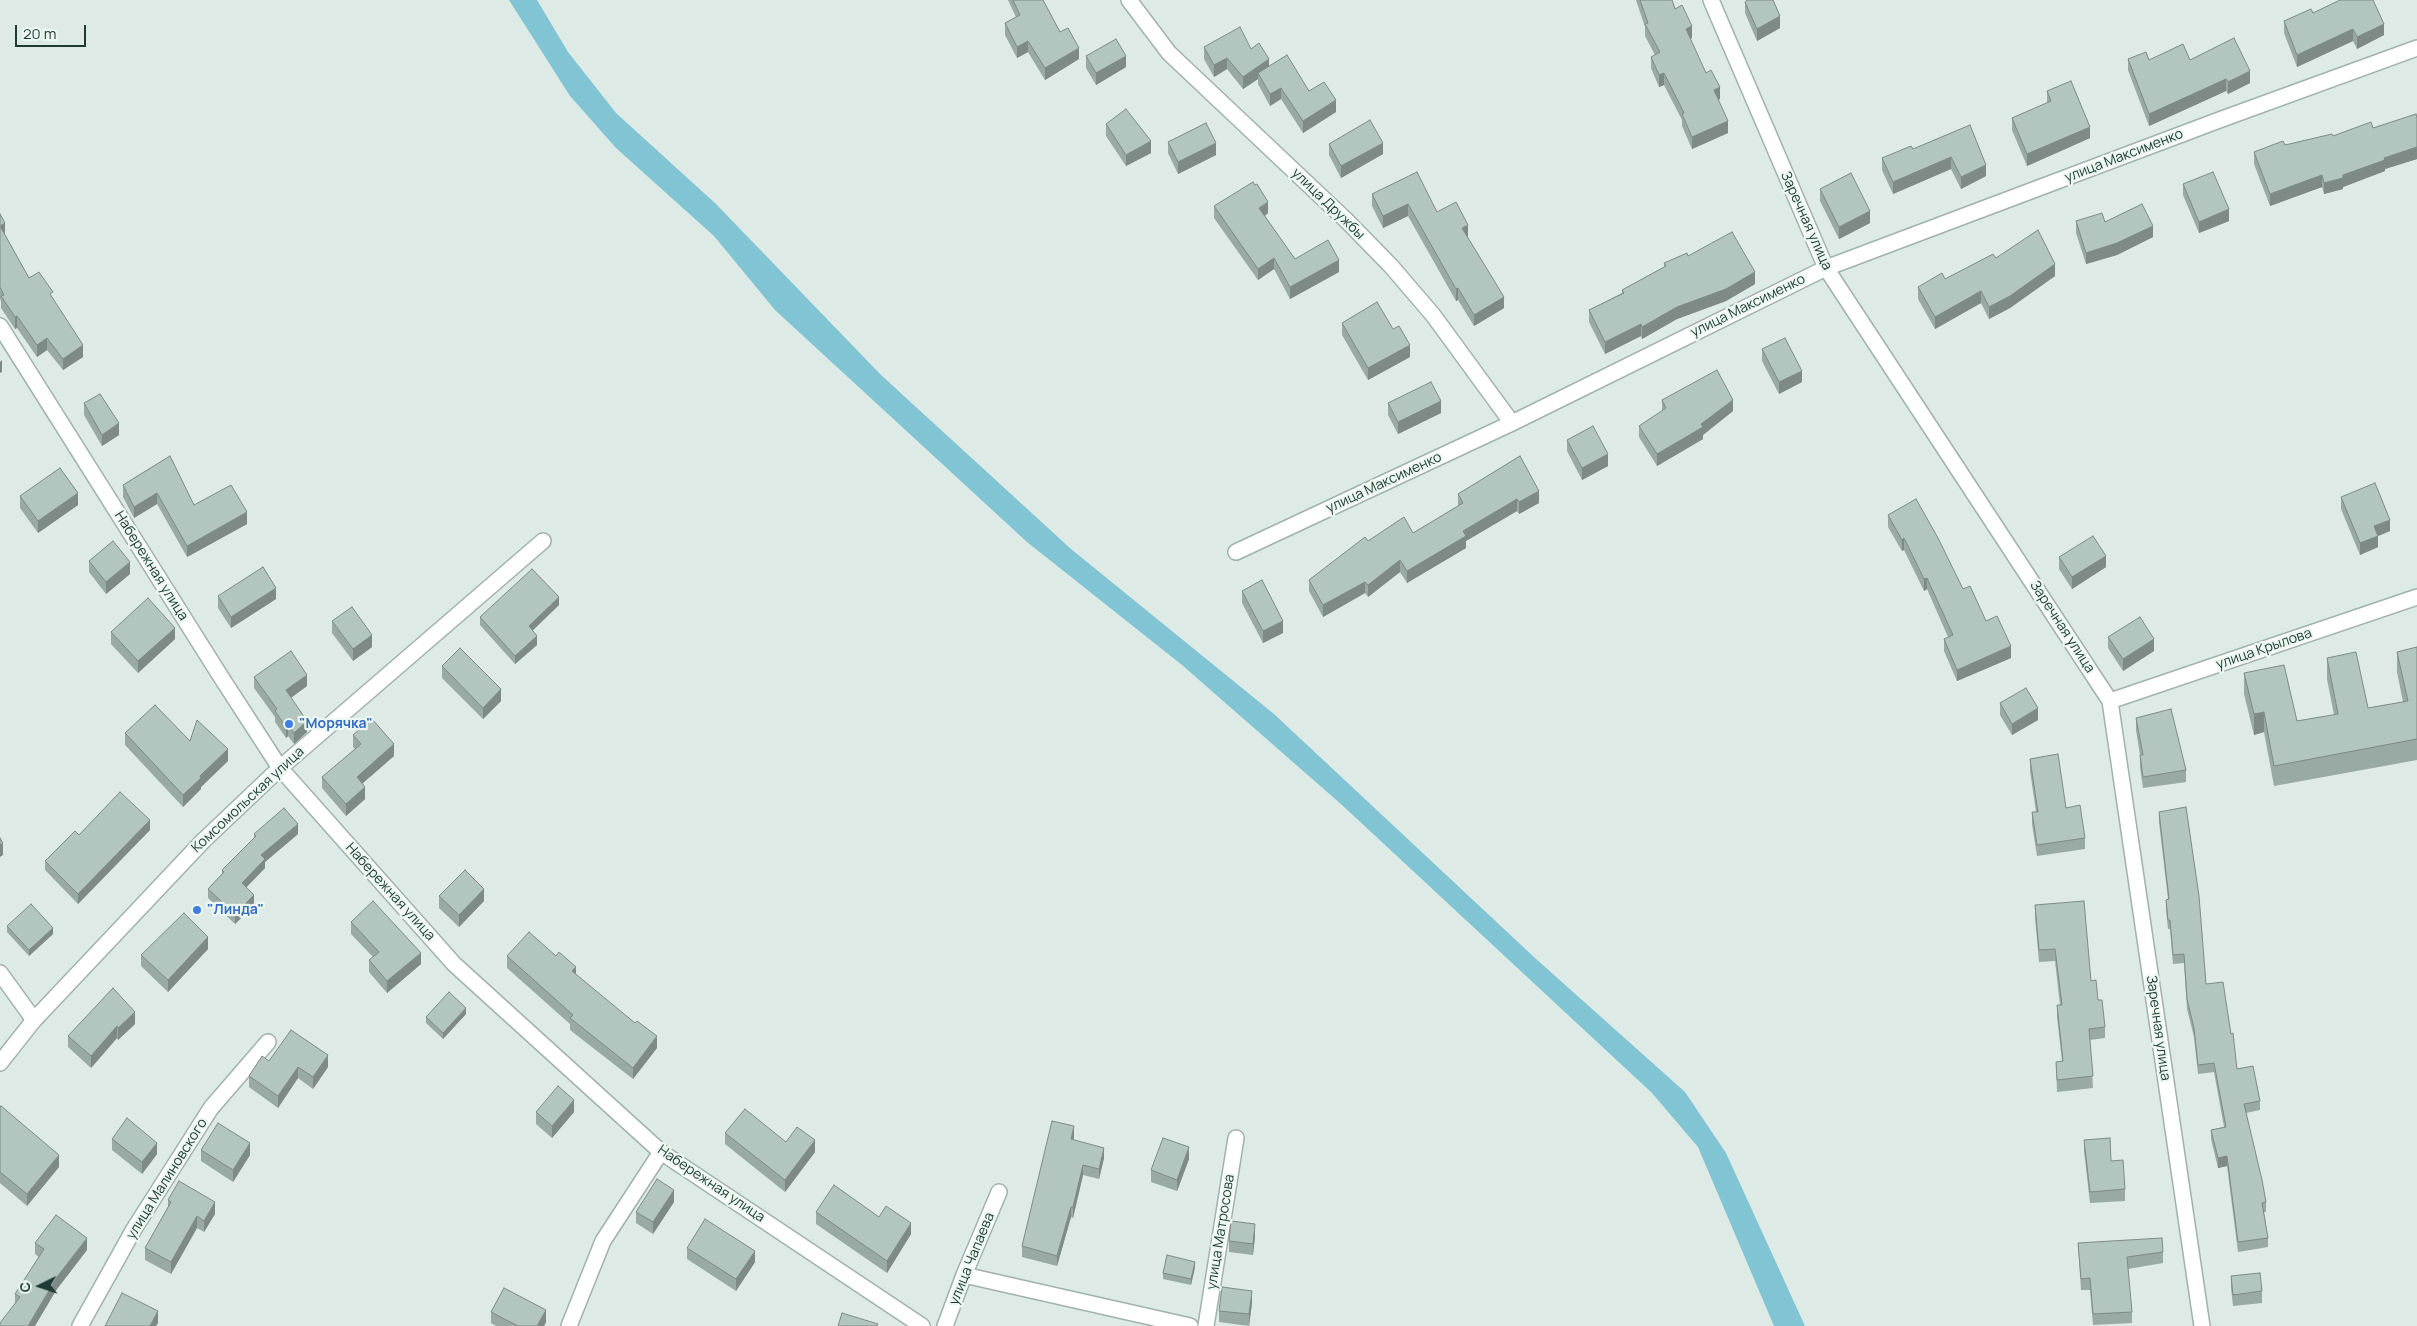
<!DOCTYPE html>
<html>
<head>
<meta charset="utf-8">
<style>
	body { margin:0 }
	#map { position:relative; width:2417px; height:1326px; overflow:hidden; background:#ddeae5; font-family:Manrope,sans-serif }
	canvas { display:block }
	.north { position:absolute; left:15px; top:1261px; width:50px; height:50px; -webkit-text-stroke:4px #edf7f2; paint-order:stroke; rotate:266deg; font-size:14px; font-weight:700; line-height:20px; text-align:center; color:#1e3a33 }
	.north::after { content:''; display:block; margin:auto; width:18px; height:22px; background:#1e3a33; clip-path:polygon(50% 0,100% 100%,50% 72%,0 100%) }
	.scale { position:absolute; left:15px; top:25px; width:71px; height:22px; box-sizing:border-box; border:2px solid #1e3a33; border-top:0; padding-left:6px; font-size:15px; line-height:18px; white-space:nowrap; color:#1e3a33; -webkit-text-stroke:4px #edf7f2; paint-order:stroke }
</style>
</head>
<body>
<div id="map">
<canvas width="2417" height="1326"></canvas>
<div class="north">С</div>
<div class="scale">20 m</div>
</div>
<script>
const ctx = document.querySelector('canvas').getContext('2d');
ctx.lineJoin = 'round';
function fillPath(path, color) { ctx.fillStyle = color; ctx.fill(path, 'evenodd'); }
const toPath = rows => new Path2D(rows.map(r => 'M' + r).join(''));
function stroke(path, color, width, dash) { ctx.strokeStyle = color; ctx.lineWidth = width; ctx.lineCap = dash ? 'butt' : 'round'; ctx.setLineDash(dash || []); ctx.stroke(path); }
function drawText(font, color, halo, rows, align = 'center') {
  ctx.font = font + ' Manrope,sans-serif'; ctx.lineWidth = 4.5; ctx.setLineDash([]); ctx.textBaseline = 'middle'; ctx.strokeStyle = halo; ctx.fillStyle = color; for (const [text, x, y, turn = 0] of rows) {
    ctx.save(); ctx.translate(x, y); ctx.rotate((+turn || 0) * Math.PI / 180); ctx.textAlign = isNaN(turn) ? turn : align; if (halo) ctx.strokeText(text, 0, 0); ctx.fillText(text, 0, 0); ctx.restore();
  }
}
fillPath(toPath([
	[509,0,537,0,568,52,616,113,716,204,881,375,1071,549,1274,714,1535,958,1685,1092,1726,1153,1805,1326,1774,1326,1698,1147,1652,1093,1342,805,1182,665,1027,542,775,310,714,236,616,148,570,96]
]), '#81c4d3');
const minor = toPath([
	[1129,0,1169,53,1347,221,1391,266,1433,315,1512,423],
	[1711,0,1826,268,2110,701,2202,1326],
	[0,326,221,677,280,768,454,964,661,1152,922,1326],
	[1236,552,1512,423,1826,268,2222,119,2417,48],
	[2110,701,2417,597],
	[0,973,34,1020],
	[0,1063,34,1020,203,841,280,768,543,541],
	[964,1275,1190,1326],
	[80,1326,134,1229,211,1108,268,1042],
	[569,1326,603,1241,661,1152],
	[945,1326,964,1275,999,1192],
	[1206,1326,1236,1138]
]);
stroke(minor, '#a0b2ac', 18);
stroke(minor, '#fff', 15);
fillPath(toPath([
	[1008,0,1043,0,1060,32,1079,59,1045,80,1028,52,1017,58,1005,35,1005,23,1016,17],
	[1636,0,1672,0,1675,9,1692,38,1690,39,1706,73,1720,99,1718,100,1728,133,1692,149,1682,126,1682,120,1664,85,1659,87,1651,68,1651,57,1655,55,1645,36,1645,27],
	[1745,2,1780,28,1757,41,1745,13],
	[2313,13,2384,35,2357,49,2353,41,2297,67,2284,33,2284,21],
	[1204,47,1251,49,1269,66,1309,91,1336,112,1303,133,1281,99,1270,106,1258,84,1258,79,1243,89,1227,69,1214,77,1204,59],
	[1086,56,1126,67,1096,85,1086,68],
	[2128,59,2149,60,2190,60,2250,83,2228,94,2226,91,2149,126,2128,70],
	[2047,91,2090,138,2027,166,2012,130,2012,118,2047,103],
	[2417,118,2417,159,2385,169,2385,171,2343,187,2343,189,2324,194,2322,187,2270,206,2254,164,2254,152,2373,128],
	[1106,124,1151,153,1126,166,1106,136],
	[1970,125,1986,176,1961,189,1951,169,1893,194,1882,170,1882,158,1913,149],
	[1168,142,1216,155,1178,174,1168,153],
	[1329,144,1383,154,1341,178,1329,155],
	[2183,184,2229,221,2199,233,2183,195],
	[1820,189,1870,223,1839,239,1820,201],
	[1372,194,1437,212,1468,236,1467,237,1504,308,1474,326,1458,300,1456,301,1408,216,1383,228,1372,206],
	[1214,206,1268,213,1265,216,1295,259,1339,272,1290,299,1274,269,1258,280,1214,218],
	[0,214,5,235,29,278,53,299,83,357,63,370,47,350,37,357,17,328,15,329,1,308,1,301,0,299],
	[2076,221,2105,222,2153,237,2117,255,2086,264,2076,233],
	[1688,256,1755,284,1726,301,1677,319,1642,339,1641,336,1605,354,1589,322,1589,310,1622,293,1622,290,1664,267,1664,263],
	[1996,258,2055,276,2010,308,1989,319,1981,303,1935,329,1918,299,1918,287,1945,279],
	[1342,323,1410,357,1368,380,1342,335],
	[1762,349,1802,382,1779,394,1762,361],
	[1662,400,1733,411,1703,435,1703,439,1657,466,1639,437,1639,426,1662,411],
	[84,403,119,435,102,446,84,415],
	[1388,403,1441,413,1398,434,1388,415],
	[1567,440,1608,466,1582,480,1567,451],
	[170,456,194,505,247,524,187,557,157,504,134,518,123,497,123,485],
	[1520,456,1539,503,1519,514,1517,511,1466,541,1466,548,1407,583,1400,572,1368,597,1365,593,1323,617,1309,591,1309,580,1368,541,1413,533,1458,506,1458,494],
	[20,496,78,505,38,533,20,508],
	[2341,497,2390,531,2378,536,2378,547,2360,555,2341,509],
	[1888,515,1963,589,1986,621,2011,658,1957,681,1944,651,1944,639,1948,637,1927,589,1924,591,1904,550,1902,551,1888,527],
	[2059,557,2106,567,2072,589,2059,569],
	[89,561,130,574,106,594,89,572],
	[1242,591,1283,633,1263,643,1242,603],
	[218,596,276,599,231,628,218,608],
	[559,605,532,631,537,645,515,664,480,625,480,617],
	[332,621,372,647,353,661,332,633],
	[111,632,175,639,138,673,111,644],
	[2108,637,2154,651,2123,671,2108,648],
	[2417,647,2417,760,2274,786,2264,732,2254,735,2244,694,2244,673,2297,721,2334,715,2327,679,2327,658,2368,708,2403,702,2397,672,2397,652],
	[442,666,501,701,483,719,442,678],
	[254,677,307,686,291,698,307,732,294,744,288,736,286,738,275,722,275,717,254,688],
	[2000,703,2038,720,2012,735,2000,715],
	[2136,718,2186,770,2186,782,2143,788,2140,767,2140,755,2136,730],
	[125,733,190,741,228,761,201,787,201,789,183,807,125,745],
	[353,735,394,756,362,784,365,799,346,816,322,788,322,777,355,749,353,747],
	[2030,759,2066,808,2085,838,2085,849,2037,856,2032,824,2032,812,2036,812,2030,771],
	[2159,812,2206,984,2231,1034,2237,1069,2260,1101,2260,1110,2246,1113,2266,1202,2266,1212,2264,1212,2268,1238,2268,1247,2238,1252,2227,1166,2218,1168,2211,1139,2211,1130,2224,1127,2214,1072,2198,1074,2194,1037,2187,1009,2184,963,2173,964,2170,929,2168,929,2166,909,2166,900,2168,899,2159,822],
	[150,830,78,904,45,870,45,861,79,835],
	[254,834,298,834,265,862,265,868,246,887,254,905,235,924,208,898,208,889,222,874,222,870,254,838],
	[439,896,484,901,459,927,439,908],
	[2035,905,2091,981,2098,1000,2105,1027,2105,1038,2090,1040,2093,1088,2057,1092,2056,1062,2062,1061,2057,1017,2057,1005,2060,1005,2055,961,2039,962,2035,917],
	[351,922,421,964,387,993,369,972,369,960,373,957,351,934],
	[7,926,53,934,29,956,7,932],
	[208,949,168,992,141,966,141,955],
	[507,956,576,974,657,1048,633,1079,570,1030,570,1024,507,968],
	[466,1014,443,1039,426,1023,426,1017],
	[135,1024,118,1040,117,1038,91,1068,68,1047,68,1036],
	[269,1061,328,1067,313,1089,298,1078,278,1108,249,1087,249,1076],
	[0,1107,59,1167,27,1206,0,1183],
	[536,1112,574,1112,552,1138,536,1124],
	[725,1133,786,1142,815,1152,785,1192,725,1144],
	[1074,1137,1073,1140,1104,1158,1099,1179,1083,1175,1073,1218,1071,1217,1057,1266,1022,1257,1022,1246],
	[112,1139,157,1154,142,1174,112,1150],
	[2084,1140,2111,1161,2125,1189,2125,1201,2090,1203,2084,1151],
	[201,1150,250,1155,233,1182,201,1161],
	[1189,1159,1177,1191,1151,1182,1151,1170],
	[168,1200,215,1214,204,1232,197,1228,171,1274,145,1260,145,1248,168,1207],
	[674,1202,653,1234,636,1223,636,1212],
	[816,1212,879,1217,911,1234,887,1273,816,1224],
	[1255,1236,1253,1255,1229,1252,1229,1241],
	[35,1243,87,1250,57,1289,15,1304,15,1294,39,1257,35,1254],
	[2078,1243,2163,1252,2163,1263,2128,1269,2132,1312,2132,1323,2093,1325,2090,1290,2081,1290],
	[687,1248,755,1262,736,1291,687,1259],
	[1195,1267,1191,1285,1163,1279,1163,1273],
	[2231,1276,2262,1291,2262,1303,2233,1306,2231,1288],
	[1252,1303,1249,1326,1219,1322,1219,1311],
	[491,1312,546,1322,544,1326,496,1326,491,1323]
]), '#99a9a3');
fillPath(toPath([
	[1780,16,1780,28,1757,41,1757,29],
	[2384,24,2384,35,2357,49,2357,37],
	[1692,26,1692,38,1686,41,1686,29],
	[2353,29,2353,41,2297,67,2297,55],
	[1028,41,1028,52,1017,58,1017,47],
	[1079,48,1079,59,1045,80,1045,68],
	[1126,56,1126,67,1096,85,1096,73],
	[1227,58,1227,69,1214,77,1214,65],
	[1269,59,1269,71,1258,73,1258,79,1243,89,1243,77],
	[2250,71,2250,83,2228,94,2228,82],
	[1664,73,1664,85,1659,87,1659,75],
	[2226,79,2226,91,2149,126,2149,114],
	[1720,87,1720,99,1714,102,1714,90],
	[1281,88,1281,99,1270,106,1270,94],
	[1336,100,1336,112,1303,133,1303,121],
	[1728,121,1728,133,1692,149,1692,137],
	[2090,127,2090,138,2027,166,2027,154],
	[1151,141,1151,153,1126,166,1126,155],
	[1216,143,1216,155,1178,174,1178,162],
	[1383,143,1383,154,1341,178,1341,166],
	[2417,147,2417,159,2385,169,2385,171,2343,187,2343,189,2324,194,2324,183,2384,158],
	[1951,157,1951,169,1893,194,1893,182],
	[1986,165,1986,176,1961,189,1961,177],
	[2322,175,2322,187,2270,206,2270,194],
	[1268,202,1268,213,1259,220,1259,208],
	[1408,204,1408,216,1383,228,1383,216],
	[2229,209,2229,221,2199,233,2199,222],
	[1870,211,1870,223,1839,239,1839,227],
	[5,223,5,235,0,226],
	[1468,225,1468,236,1462,240,1462,228],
	[2153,226,2153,237,2117,255,2086,264,2086,253],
	[1274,258,1274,269,1258,280,1258,269],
	[1339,260,1339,272,1290,299,1290,287],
	[2055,264,2055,276,2010,308,1989,319,1989,307],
	[1755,272,1755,284,1726,301,1677,319,1642,339,1642,327,1677,307],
	[1458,288,1458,300,1456,301,1456,289],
	[1981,291,1981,303,1935,329,1935,317],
	[1504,297,1504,308,1474,326,1474,315],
	[17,316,17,328,15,329,15,317],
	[1641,324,1641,336,1605,354,1605,342],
	[47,338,47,350,37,357,37,345],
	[83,345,83,357,63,370,63,359],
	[1410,345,1410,357,1368,380,1368,368],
	[2,360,2,372,0,373,0,362],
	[1802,371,1802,382,1779,394,1779,382],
	[1733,400,1733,411,1703,435,1703,439,1657,466,1657,454,1701,424],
	[1441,401,1441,413,1398,434,1398,422],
	[119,423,119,435,102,446,102,435],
	[1608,454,1608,466,1582,480,1582,468],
	[1539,491,1539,503,1519,514,1519,502],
	[78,493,78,505,38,533,38,521],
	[157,493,157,504,134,518,134,507],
	[1517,499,1517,511,1466,541,1466,548,1407,583,1407,571,1463,531],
	[247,512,247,524,187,557,187,546],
	[2390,520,2390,531,2378,536,2378,547,2360,555,2360,543,2374,526],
	[1904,538,1904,550,1902,551,1902,540],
	[2106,556,2106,567,2072,589,2072,577],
	[1400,560,1400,572,1368,597,1368,585],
	[130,562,130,574,106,594,106,582],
	[1927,578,1927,589,1924,591,1924,579],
	[1365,582,1365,593,1323,617,1323,605],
	[276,588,276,599,231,628,231,617],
	[559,597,559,605,529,634,529,626],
	[1283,621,1283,633,1263,643,1263,631],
	[175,628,175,639,138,673,138,661],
	[372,635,372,647,353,661,353,649],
	[537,636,537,645,515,664,515,656],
	[2154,639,2154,651,2123,671,2123,659],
	[2011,646,2011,658,1957,681,1957,670],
	[307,675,307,686,286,701,286,690],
	[501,689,501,701,483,719,483,708],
	[2038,708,2038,720,2012,735,2012,724],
	[2264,712,2264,732,2254,735,2254,714],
	[307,721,307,732,294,744,294,733],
	[288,725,288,736,286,738,286,727],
	[394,744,394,756,357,788,357,777],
	[228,749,228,761,201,787,201,789,183,807,183,795,200,776],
	[365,787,365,799,346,816,346,804],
	[150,820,150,830,78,904,78,894],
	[298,824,298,834,265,862,265,868,242,892,242,883,261,855],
	[3,843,3,855,0,857,0,845],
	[484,889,484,901,459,927,459,915],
	[254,895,254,905,235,924,235,914],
	[53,928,53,934,29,956,29,950],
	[208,937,208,949,168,992,168,980],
	[421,953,421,964,387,993,387,981],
	[576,967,576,979,572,971],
	[466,1008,466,1014,443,1039,443,1033],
	[135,1012,135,1024,118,1040,118,1028],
	[117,1026,117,1038,91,1068,91,1056],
	[657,1036,657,1048,633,1079,633,1068],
	[328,1055,328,1067,313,1089,313,1077],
	[298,1067,298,1078,278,1108,278,1096],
	[574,1100,574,1112,552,1138,552,1126],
	[1074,1126,1074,1137,1071,1149,1071,1139],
	[815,1140,815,1152,785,1192,785,1180],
	[157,1143,157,1154,142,1174,142,1162],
	[250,1143,250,1155,233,1182,233,1170],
	[1189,1147,1189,1159,1177,1191,1177,1180],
	[1104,1148,1104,1158,1099,1179,1099,1169],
	[59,1155,59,1167,27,1206,27,1194],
	[2227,1156,2227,1166,2218,1168,2218,1158],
	[1083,1165,1083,1175,1073,1218,1073,1207],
	[674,1190,674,1202,653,1234,653,1222],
	[215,1202,215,1214,204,1232,204,1221],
	[1071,1207,1071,1217,1057,1266,1057,1256],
	[197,1216,197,1228,171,1274,171,1262],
	[911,1223,911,1234,887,1273,887,1261],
	[1255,1224,1255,1236,1253,1255,1253,1244],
	[87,1238,87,1250,57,1289,35,1326,28,1326,57,1277],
	[755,1251,755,1262,736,1291,736,1279],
	[1195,1262,1195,1267,1191,1285,1191,1279],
	[1252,1291,1252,1303,1249,1326,1249,1314],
	[546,1310,546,1322,544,1326,537,1326],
	[158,1311,158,1323,156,1326,150,1326]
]), '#7d8a85');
const building = toPath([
	[1013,0,1043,0,1060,32,1068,28,1079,48,1045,68,1028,41,1017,47,1005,23,1020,15,1013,0],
	[1640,0,1672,0,1675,9,1682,5,1692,26,1686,29,1706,73,1711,70,1720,87,1714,90,1728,121,1692,137,1682,114,1684,113,1664,73,1659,75,1651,57,1660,52,1645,24,1648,23,1640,0],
	[1747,0,1773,0,1780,16,1757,29,1745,2,1747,0],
	[2340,0,2373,0,2384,24,2357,37,2353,29,2297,55,2284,21,2311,9,2313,13,2340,0],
	[1240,27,1251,49,1259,43,1269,59,1243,77,1227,58,1214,65,1204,47,1240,27],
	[2234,38,2250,71,2228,82,2226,79,2149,114,2128,59,2146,52,2149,60,2183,44,2190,60,2234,38],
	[1116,39,1126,56,1096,73,1086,56,1116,39],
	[1287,55,1309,91,1324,82,1336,100,1303,121,1281,88,1270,94,1258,73,1287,55],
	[2071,81,2090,127,2027,154,2012,118,2051,101,2047,91,2071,81],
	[1126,109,1151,141,1126,155,1106,124,1126,109],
	[2416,114,2417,118,2417,147,2384,158,2385,160,2343,175,2343,178,2324,183,2322,175,2270,194,2254,152,2283,141,2285,145,2332,134,2333,136,2371,122,2373,128,2416,114],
	[1370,120,1383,143,1341,166,1329,144,1370,120],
	[1206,123,1216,143,1178,162,1168,142,1206,123],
	[1970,125,1986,165,1961,177,1951,157,1893,182,1882,158,1911,146,1913,149,1970,125],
	[1417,172,1437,212,1456,202,1468,225,1462,228,1504,297,1474,315,1458,288,1456,289,1408,204,1383,216,1372,194,1417,172],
	[2213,172,2229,209,2199,222,2183,184,2213,172],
	[1851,173,1870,211,1839,227,1820,189,1851,173],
	[1253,182,1255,185,1257,184,1268,202,1259,208,1295,259,1328,240,1339,260,1290,287,1274,258,1258,269,1214,206,1253,182],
	[2142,204,2153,226,2117,243,2086,253,2076,221,2102,213,2105,222,2142,204],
	[0,214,5,223,0,226,0,214],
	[0,226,29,278,39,272,53,292,50,294,83,345,63,359,47,338,37,345,17,316,15,317,1,296,4,295,0,287,0,226],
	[2038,230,2055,264,2010,296,1989,307,1981,291,1935,317,1918,287,1942,273,1945,279,1993,254,1996,258,2038,230],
	[1732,232,1755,272,1726,289,1677,307,1642,327,1641,324,1605,342,1589,310,1624,293,1622,290,1666,266,1664,263,1687,253,1688,256,1732,232],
	[1377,302,1393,329,1399,326,1410,345,1368,368,1342,323,1377,302],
	[1785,338,1802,371,1779,382,1762,349,1785,338],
	[1717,370,1733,400,1701,424,1703,427,1657,454,1639,426,1666,408,1662,400,1717,370],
	[1431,382,1441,401,1398,422,1388,403,1431,382],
	[100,394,119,423,102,435,84,403,100,394],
	[1593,426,1608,454,1582,468,1567,440,1593,426],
	[170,456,194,505,231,485,247,512,187,546,157,493,134,507,123,485,170,456],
	[1520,456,1539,491,1519,502,1517,499,1463,531,1466,536,1407,571,1400,560,1368,585,1365,582,1323,605,1309,580,1365,537,1368,541,1404,517,1413,533,1463,503,1458,494,1520,456],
	[60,468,78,493,38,521,20,496,60,468],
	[2375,483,2390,520,2374,526,2378,536,2360,543,2341,497,2375,483],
	[1916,499,1938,538,1963,589,1970,586,1986,621,1997,616,2011,646,1957,670,1944,639,1953,635,1927,578,1924,579,1904,538,1902,540,1888,515,1916,499],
	[2093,536,2106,556,2072,577,2059,557,2093,536],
	[113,541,130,562,106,582,89,561,113,541],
	[263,567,276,588,231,617,218,596,263,567],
	[532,569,559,597,529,626,537,636,515,656,480,617,532,569],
	[1262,580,1283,621,1263,631,1242,591,1262,580],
	[148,598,175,628,138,661,111,632,148,598],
	[352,607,372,635,353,649,332,621,352,607],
	[2140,617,2154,639,2123,659,2108,637,2140,617],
	[2417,647,2417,739,2274,766,2264,712,2254,714,2244,673,2284,665,2297,721,2338,714,2327,658,2356,652,2368,708,2408,701,2397,652,2417,647],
	[460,648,501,689,483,708,442,666,460,648],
	[291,651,307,675,286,690,307,721,294,733,288,725,286,727,275,711,277,709,254,677,291,651],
	[2026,688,2038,708,2012,724,2000,703,2026,688],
	[155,705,190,741,197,720,228,749,200,776,201,778,183,795,125,733,155,705],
	[2171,709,2186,770,2143,777,2140,755,2143,755,2136,718,2171,709],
	[372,719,394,744,357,777,365,787,346,804,322,777,361,744,353,735,372,719],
	[2058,754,2066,808,2080,805,2085,838,2037,845,2032,812,2038,812,2030,759,2058,754],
	[120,792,150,820,78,894,45,861,75,831,79,835,120,792],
	[2186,807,2199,896,2206,984,2223,982,2231,1034,2233,1033,2237,1069,2253,1066,2260,1101,2244,1104,2262,1180,2266,1202,2262,1203,2268,1238,2238,1242,2227,1156,2218,1158,2211,1130,2226,1127,2214,1063,2198,1065,2194,1028,2187,999,2184,954,2173,955,2170,920,2168,920,2166,900,2169,899,2159,812,2186,807],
	[284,808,298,824,261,855,265,859,242,883,254,895,235,914,208,889,224,872,222,870,256,836,254,834,284,808],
	[0,838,3,843,0,845,0,838],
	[465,870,484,889,459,915,439,896,465,870],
	[373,901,421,953,387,981,369,960,379,952,351,922,373,901],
	[2084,901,2091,981,2096,980,2098,1000,2102,1000,2105,1027,2089,1029,2093,1076,2057,1080,2056,1062,2063,1061,2057,1005,2062,1005,2055,949,2039,950,2035,905,2084,901],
	[31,904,53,928,29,950,7,926,31,904],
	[184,913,208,937,168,980,141,955,184,913],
	[529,932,556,956,559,952,576,967,572,971,635,1023,637,1021,657,1036,633,1068,570,1018,573,1015,507,956,529,932],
	[113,988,135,1012,118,1028,117,1026,91,1056,68,1036,113,988],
	[449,992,466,1008,443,1033,426,1017,449,992],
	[291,1030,328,1055,313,1077,298,1067,278,1096,249,1076,262,1056,269,1061,291,1030],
	[558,1086,574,1100,552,1126,536,1112,558,1086],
	[1,1106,59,1155,27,1194,0,1172,0,1107,1,1106],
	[745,1109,786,1142,797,1127,815,1140,785,1180,725,1133,745,1109],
	[127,1118,157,1143,142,1162,112,1139,127,1118],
	[1052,1121,1074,1126,1071,1139,1104,1148,1099,1169,1083,1165,1073,1207,1071,1207,1057,1256,1022,1246,1052,1121],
	[218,1123,250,1143,233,1170,201,1150,218,1123],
	[1163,1138,1189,1147,1177,1180,1151,1170,1163,1138],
	[2110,1138,2111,1161,2123,1160,2125,1189,2090,1192,2084,1140,2110,1138],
	[657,1179,674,1190,653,1222,636,1212,657,1179],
	[179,1181,215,1202,204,1221,197,1216,171,1262,145,1248,171,1202,168,1200,179,1181],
	[834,1185,879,1217,886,1206,911,1223,887,1261,816,1212,834,1185],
	[56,1215,87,1238,57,1277,28,1326,0,1326,0,1323,20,1297,15,1294,44,1249,35,1243,56,1215],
	[705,1219,755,1251,736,1279,687,1248,705,1219],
	[1231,1221,1255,1224,1253,1244,1229,1241,1231,1221],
	[2162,1238,2163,1252,2127,1257,2132,1312,2093,1314,2090,1278,2081,1279,2078,1243,2162,1238],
	[1167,1255,1195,1262,1191,1279,1163,1273,1167,1255],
	[2260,1273,2262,1291,2233,1295,2231,1276,2260,1273],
	[1222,1287,1252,1291,1249,1314,1219,1311,1222,1287],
	[504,1288,546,1310,537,1326,518,1326,491,1312,504,1288],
	[122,1293,158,1311,150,1326,105,1326,122,1293],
	[842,1313,878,1324,877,1326,838,1326,842,1313]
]);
fillPath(building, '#b2c5be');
stroke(building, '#7d8a85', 1);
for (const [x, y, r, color] of [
	[289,724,5,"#3f7fe0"],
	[197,910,5,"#3f7fe0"]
]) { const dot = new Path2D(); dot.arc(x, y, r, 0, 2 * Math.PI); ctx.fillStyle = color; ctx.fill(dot); stroke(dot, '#edf7f2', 2); }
drawText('14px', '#1e3a33', '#edf7f2', [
	["улица Максименко",2124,156,-21],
	["улица Дружбы",1328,204,44],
	["Заречная улица",1806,221,66],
	["улица Максименко",1748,306,-26],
	["улица Максименко",1384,483,-25],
	["Набережная улица",151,566,58],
	["Заречная улица",2062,627,57],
	["улица Крылова",2264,649,-19],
	["Комсомольская улица",248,800,-43],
	["Набережная улица",390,892,48],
	["Заречная улица",2158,1028,82],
	["улица Малиновского",167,1179,-58],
	["Набережная улица",711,1184,34],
	["улица Матросова",1221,1232,-81],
	["улица Чапаева",972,1259,-68]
]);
drawText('bold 14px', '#366cbe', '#edf7f2', [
	["\"Морячка\"",299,724],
	["\"Линда\"",207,910]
], 'left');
</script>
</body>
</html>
